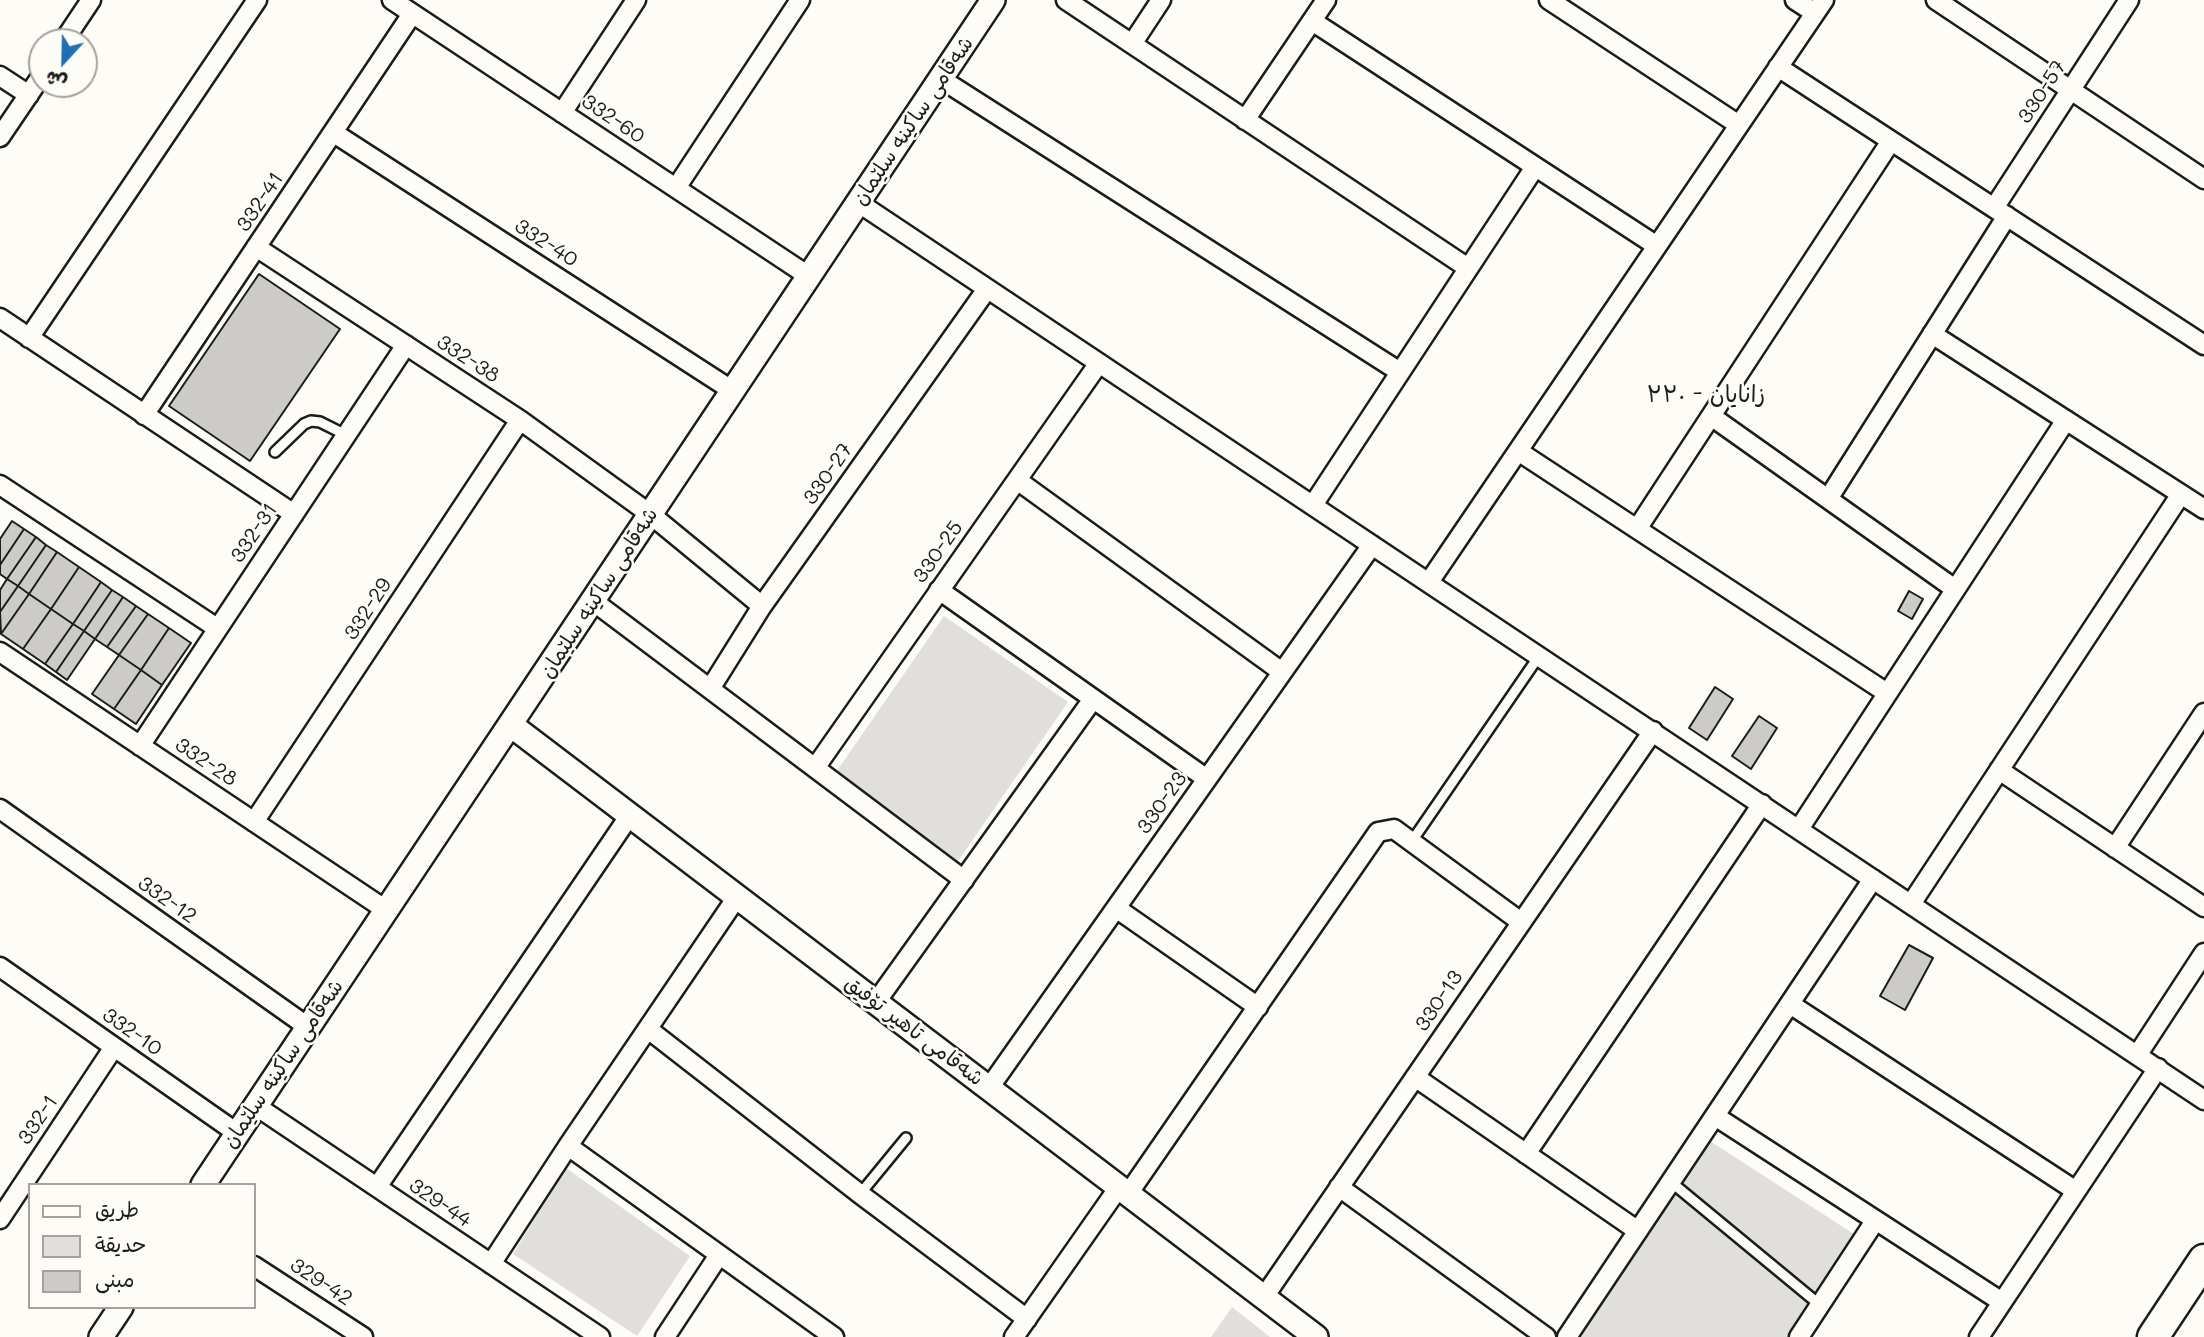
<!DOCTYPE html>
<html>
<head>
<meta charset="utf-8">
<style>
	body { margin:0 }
	#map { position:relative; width:2204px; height:1337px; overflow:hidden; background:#fdfcf7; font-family:Mali,"Playpen Sans Arabic",sans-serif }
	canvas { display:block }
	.legend { position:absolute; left:28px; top:1183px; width:228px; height:126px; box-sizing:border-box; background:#fdfcf7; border:2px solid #a3a29f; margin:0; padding:9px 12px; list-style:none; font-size:21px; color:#1c1c1c }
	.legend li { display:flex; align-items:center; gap:14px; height:35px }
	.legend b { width:35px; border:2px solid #a3a29f }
	.north { position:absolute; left:28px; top:28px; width:70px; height:70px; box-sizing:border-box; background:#fdfcf7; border:2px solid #a3a29f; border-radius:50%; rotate:202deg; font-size:19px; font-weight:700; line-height:28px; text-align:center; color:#1c1c1c }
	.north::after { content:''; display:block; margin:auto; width:24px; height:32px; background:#1f6fb2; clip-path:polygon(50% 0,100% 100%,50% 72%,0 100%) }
</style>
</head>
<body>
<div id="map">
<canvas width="2204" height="1337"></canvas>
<ul class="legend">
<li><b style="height:9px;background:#fdfcf7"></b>طريق</li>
<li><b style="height:19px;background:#e0dfdb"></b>حديقة</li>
<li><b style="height:19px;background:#cccbc8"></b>مبنى</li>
</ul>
<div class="north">ش</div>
</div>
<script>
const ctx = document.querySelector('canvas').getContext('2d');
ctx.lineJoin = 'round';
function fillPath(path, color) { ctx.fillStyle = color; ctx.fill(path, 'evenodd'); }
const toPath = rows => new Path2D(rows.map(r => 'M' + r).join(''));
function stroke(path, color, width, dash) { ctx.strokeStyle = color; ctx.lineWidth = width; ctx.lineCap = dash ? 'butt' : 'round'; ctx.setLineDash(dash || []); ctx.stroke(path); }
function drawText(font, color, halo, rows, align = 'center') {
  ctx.font = font + ' Mali,"Playpen Sans Arabic",sans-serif'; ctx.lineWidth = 5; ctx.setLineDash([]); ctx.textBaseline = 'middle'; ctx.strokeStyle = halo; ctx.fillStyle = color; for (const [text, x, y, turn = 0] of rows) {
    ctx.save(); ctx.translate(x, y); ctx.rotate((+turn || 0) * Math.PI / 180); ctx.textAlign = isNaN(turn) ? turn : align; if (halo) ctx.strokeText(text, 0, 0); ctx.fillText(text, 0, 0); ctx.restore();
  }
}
fillPath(toPath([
	[944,616,1068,702,958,861,834,775],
	[1710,1141,1860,1238,1793,1337,1580,1337],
	[566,1168,690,1256,637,1336,513,1254],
	[1232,1307,1270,1337,1211,1337]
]), '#e0dfdb');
const building = toPath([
	[259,274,340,329,250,461,169,406,259,274],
	[12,521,24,529,0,565,0,539,12,521],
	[24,529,36,537,7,579,0,574,0,565,24,529],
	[36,537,46,545,18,586,7,579,36,537],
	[46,545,57,552,29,594,18,586,46,545],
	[57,552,79,567,51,609,29,594,57,552],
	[79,567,101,582,73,624,51,609,79,567],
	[7,579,18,586,0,612,0,590,7,579],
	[101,582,112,590,84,631,73,624,101,582],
	[18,586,29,594,1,634,0,612,18,586],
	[112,590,123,597,95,639,84,631,112,590],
	[1909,591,1923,599,1912,619,1898,611,1909,591],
	[29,594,51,609,23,649,1,634,29,594],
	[123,597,136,606,107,647,95,639,123,597],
	[136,606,148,614,119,655,107,647,136,606],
	[51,609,73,624,45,664,23,649,51,609],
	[148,614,169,628,141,670,119,655,148,614],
	[73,624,84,631,56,672,45,664,73,624],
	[169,628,191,643,162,685,141,670,169,628],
	[84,631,95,639,67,680,56,672,84,631],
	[119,655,141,670,114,709,92,694,119,655],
	[141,670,162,685,136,724,114,709,141,670],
	[1715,687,1733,699,1707,740,1689,728,1715,687],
	[1759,716,1777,728,1751,769,1732,756,1759,716],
	[1909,945,1933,958,1905,1010,1880,996,1909,945]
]);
fillPath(building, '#cccbc8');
stroke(building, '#1c1c1c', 2);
const service = toPath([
	[275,452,304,424,311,421,320,422,346,435],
	[1412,841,1539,656],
	[1671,1182,1820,1305],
	[860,1194,906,1138]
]);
const minor = toPath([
	[392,0,810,277],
	[1066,0,1468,268],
	[1549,0,1739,125],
	[1795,0,1815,13],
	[1936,0,2204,179],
	[1312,21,1657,246],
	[63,42,91,0],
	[1132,44,1161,0],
	[1778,67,2204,345],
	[0,76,29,95],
	[941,79,1400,372],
	[562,113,636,0],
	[1245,120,1326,0],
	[334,133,733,391],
	[0,137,42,75],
	[676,188,800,0],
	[859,203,2204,1100],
	[1994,208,2129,0],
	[256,247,520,420,650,514,762,606],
	[0,318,294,514],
	[1932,334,2204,509],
	[29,338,257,0],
	[144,415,412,14],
	[1711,416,1955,589],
	[1518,451,1887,693],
	[1017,480,1282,672],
	[0,485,217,628],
	[1828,499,2007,216],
	[1313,505,1535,167],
	[1637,529,1891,141],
	[1429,582,1824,0],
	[939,590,1207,779],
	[593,601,964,880],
	[0,652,386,910],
	[710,689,762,606,987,289],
	[140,746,406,345],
	[815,768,1099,363],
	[1999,770,2204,907],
	[0,809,308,1027],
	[254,822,520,420],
	[1799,829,2066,420],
	[2115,848,2204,713],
	[1911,904,2181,494],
	[1116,908,1258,1007],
	[0,967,237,1133],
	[876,1002,1093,699],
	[1790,1004,2076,1191],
	[648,1029,860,1194,1027,1319],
	[2138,1054,2204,953],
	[1415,1077,1638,1231],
	[989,1088,1372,545],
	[256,1106,600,1337],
	[1715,1116,2002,1302],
	[568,1146,834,1337],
	[1526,1154,1762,804],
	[377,1187,630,815],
	[1339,1187,1546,1337],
	[1128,1194,1378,832,1394,829,1521,922],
	[0,1219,114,1047],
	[491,1264,568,1146,737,897],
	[254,1266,363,1337],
	[1264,1297,1653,731],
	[665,1337,719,1255],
	[1014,1337,1119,1187],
	[1567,1337,1873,879],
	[1799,1337,1875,1221],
	[1979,1337,2158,1068]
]);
const tertiary = toPath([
	[511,725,1316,1337],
	[203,1185,993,0],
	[101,1337,121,1307]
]);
const trunk = toPath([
	[2153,1337,2204,1260]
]);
stroke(service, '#1c1c1c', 14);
stroke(minor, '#1c1c1c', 23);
stroke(tertiary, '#1c1c1c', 28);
stroke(trunk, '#1c1c1c', 35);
stroke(service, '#fdfcf7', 9);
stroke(minor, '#fdfcf7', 18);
stroke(tertiary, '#fdfcf7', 23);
stroke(trunk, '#fdfcf7', 30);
drawText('21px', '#1c1c1c', '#fdfcf7', [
	["330-57",2042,92,-57],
	["332-60",613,119,34],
	["شەقامی ساکینە سلێمان",913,121,-56],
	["332-41",260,202,-56],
	["332-40",546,243,33],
	["332-38",468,359,33],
	["330-27",828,474,-55],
	["332-31",254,533,-56],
	["330-25",938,552,-55],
	["شەقامی ساکینە سلێمان",599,593,-57],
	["332-29",368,609,-57],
	["332-28",206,762,34],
	["330-23",1162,803,-55],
	["332-12",167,900,35],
	["330-13",1439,1001,-56],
	["شەقامی تاهیر تۆفیق",914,1031,37],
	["332-10",132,1032,35],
	["شەقامی ساکینە سلێمان",283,1064,-56],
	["332-1",38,1120,-56],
	["329-44",440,1203,34],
	["329-42",321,1282,33]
]);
drawText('23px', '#1c1c1c', '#fdfcf7', [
	["زانایان - ٣٣٠",1706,395]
]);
</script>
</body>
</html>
